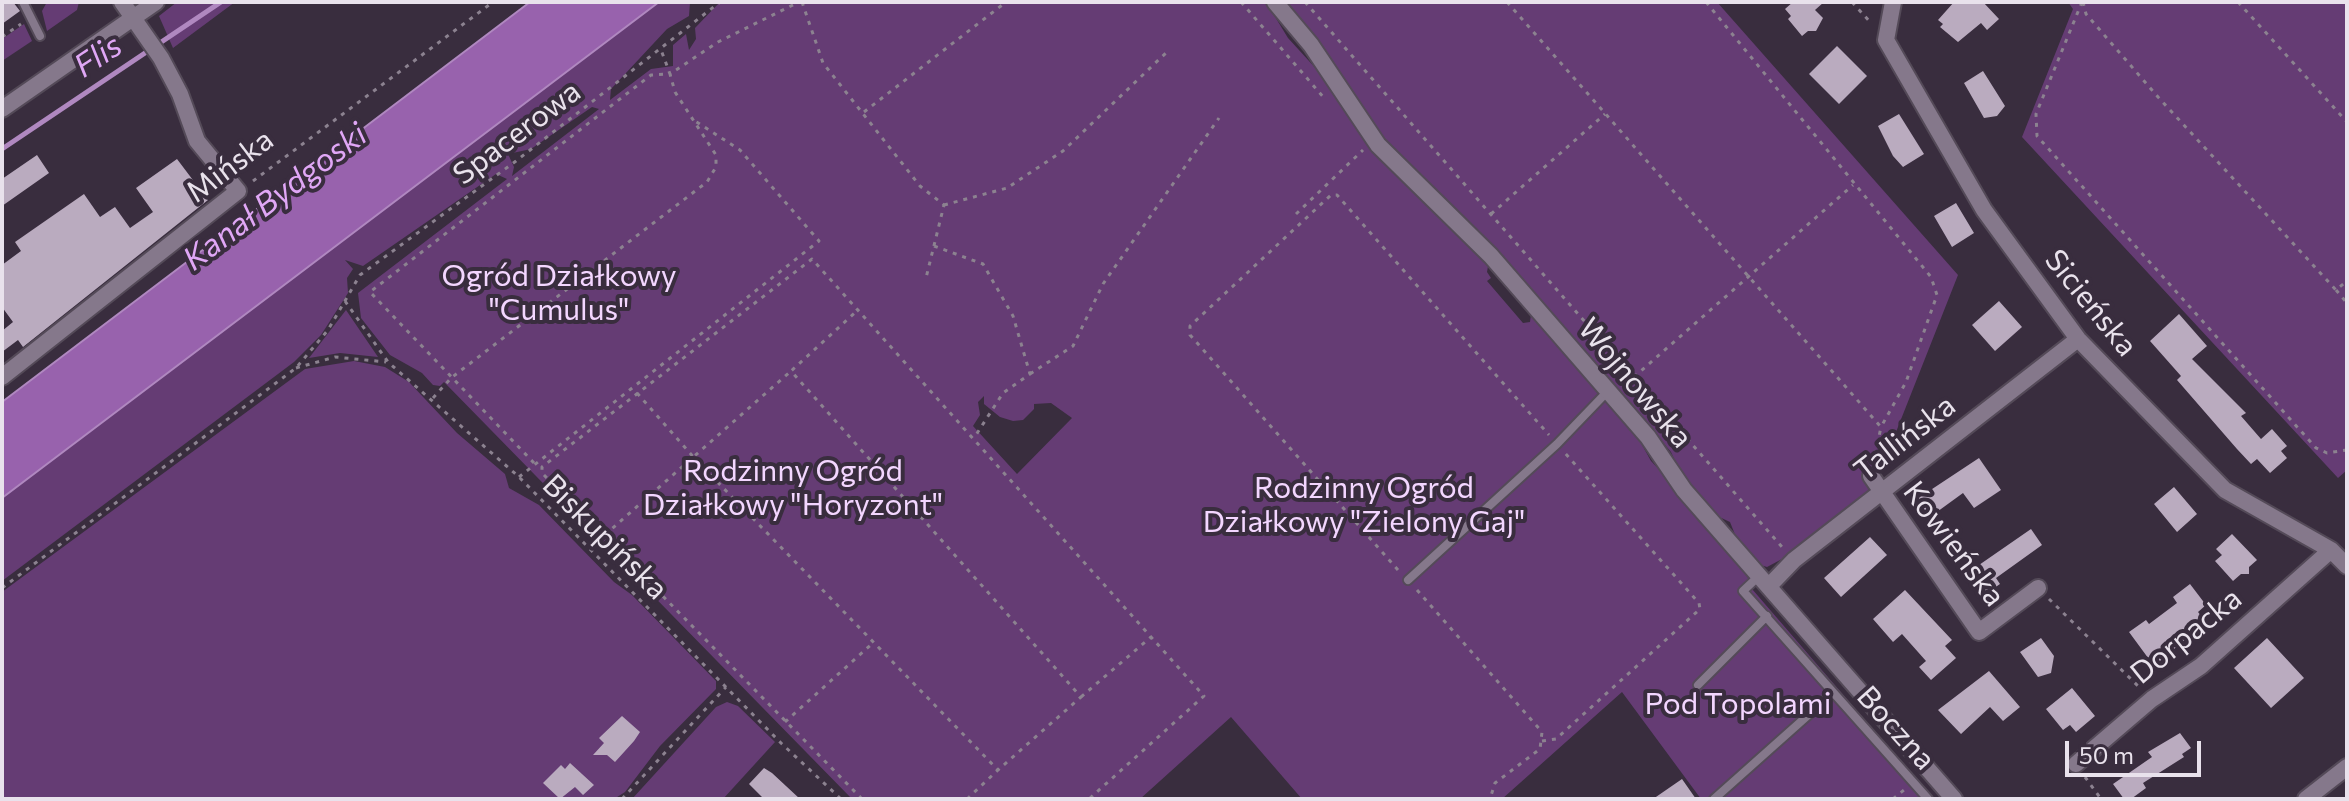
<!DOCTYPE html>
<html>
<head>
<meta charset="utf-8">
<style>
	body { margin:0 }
	#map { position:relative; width:2349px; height:801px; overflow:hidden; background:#392d3e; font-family:Commissioner,sans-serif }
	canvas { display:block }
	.frame { position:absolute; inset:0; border:4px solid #e9e2ec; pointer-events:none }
	.scale { position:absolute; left:2065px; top:741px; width:136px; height:36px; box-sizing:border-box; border:4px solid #e9e2ec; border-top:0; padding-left:10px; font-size:24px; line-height:28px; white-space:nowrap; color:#e9e2ec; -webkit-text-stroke:6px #392d3e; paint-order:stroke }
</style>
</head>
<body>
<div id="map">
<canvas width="2349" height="801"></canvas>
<div class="frame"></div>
<div class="scale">50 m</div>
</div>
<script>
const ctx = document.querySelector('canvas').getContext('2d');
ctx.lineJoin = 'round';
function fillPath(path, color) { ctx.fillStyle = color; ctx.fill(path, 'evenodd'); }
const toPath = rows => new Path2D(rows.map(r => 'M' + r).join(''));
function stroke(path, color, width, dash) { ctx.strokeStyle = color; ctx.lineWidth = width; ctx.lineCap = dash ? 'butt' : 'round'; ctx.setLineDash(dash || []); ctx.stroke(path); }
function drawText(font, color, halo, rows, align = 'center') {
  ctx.font = font + ' Commissioner,sans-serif'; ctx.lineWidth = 8; ctx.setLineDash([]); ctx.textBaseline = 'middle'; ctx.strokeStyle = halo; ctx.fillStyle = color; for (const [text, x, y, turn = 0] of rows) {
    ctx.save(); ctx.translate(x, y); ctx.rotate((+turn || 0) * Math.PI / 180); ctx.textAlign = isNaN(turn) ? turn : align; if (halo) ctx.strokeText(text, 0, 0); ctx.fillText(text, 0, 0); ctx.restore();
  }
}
fillPath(toPath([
	[47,2,79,2,77,10,47,31,42,11],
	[177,2,235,2,173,48,159,16],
	[659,2,690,2,689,16,667,29,611,89,610,100,651,69,673,66,673,45,686,34,689,50,696,39,695,28,720,2,1266,2,1288,38,1330,84,1366,136,1367,143,1489,261,1487,272,1491,278,1487,281,1523,323,1530,322,1531,314,1631,425,1651,461,1673,484,1686,506,1695,509,1695,516,1755,576,1746,582,1933,799,1701,799,1622,692,1502,799,1302,799,1231,717,1140,799,852,799,444,382,440,386,433,385,422,373,390,355,361,318,358,293,507,179,496,174,363,266,345,260,353,269,347,278,348,293,321,335,294,362,2,581,2,493,119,399,127,403,379,204,392,203],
	[592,107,599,109,512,176,514,167,508,154,531,149],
	[984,396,984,404,1000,417,1013,421,1023,420,1034,409,1034,404,1051,403,1072,418,1017,474,973,426,980,415,978,402],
	[1279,2,1717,2,1958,275,1881,470,1867,481,1869,493,1797,551,1767,567,1757,564,1736,537,1730,522,1715,515,1680,472,1671,452,1637,412,1406,169],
	[2068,2,2347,2,2347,470,2338,478,2022,137,2073,9],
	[24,24,32,41,2,61,2,39],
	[346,310,378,357,340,353,309,358],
	[354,361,385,367,409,382,457,433,505,474,509,488,539,505,614,582,632,595,716,681,716,689,660,746,625,792,614,799,2,799,2,592,305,369],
	[727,702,738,706,775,742,723,799,632,799,716,707]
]), '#653c74');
const water = toPath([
	[530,2,659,2,2,498,2,402,530,2]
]);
fillPath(water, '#9862ad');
stroke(water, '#b088c0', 2);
stroke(toPath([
	[2,149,221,2]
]), '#b088c0', 5);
fillPath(toPath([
	[2,2,13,2,20,11,2,24],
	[1793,2,1824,2,1815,10,1823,18,1816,31,1808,31,1802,36,1788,19,1791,16,1785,9],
	[1954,2,1983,2,1999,19,1987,30,1981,23,1958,42,1940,27,1943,24,1938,20],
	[1837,46,1867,76,1839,104,1809,74],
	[1983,71,2005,106,1997,116,1984,118,1964,83],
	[1899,114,1924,154,1903,167,1893,156,1878,126],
	[37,155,49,173,2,206,2,179],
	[177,159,208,200,23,347,18,340,2,352,2,331,13,322,2,307,2,265,21,251,15,242,84,194,100,217,115,207,130,228,153,212,136,188],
	[1956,203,1974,233,1952,247,1934,216],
	[1999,301,2022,327,1995,351,1972,325],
	[2179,314,2207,346,2192,359,2246,413,2241,416,2261,439,2272,429,2287,446,2281,451,2287,458,2270,473,2257,459,2251,464,2237,449,2177,380,2181,376,2150,341],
	[1979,458,2001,490,1974,508,1963,493,1930,517,1917,499],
	[2174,487,2197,514,2177,532,2154,504],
	[2031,529,2042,545,1996,578,2000,584,1981,597,1966,574],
	[2232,534,2257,560,2249,567,2249,574,2241,574,2233,581,2215,561,2222,555,2216,549],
	[1870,537,1887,555,1841,597,1824,578],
	[2190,584,2206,605,2198,612,2206,622,2154,666,2129,632,2146,620,2149,624,2177,603,2173,597],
	[1905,590,1952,640,1945,646,1956,658,1931,680,1919,667,1926,661,1902,634,1893,642,1873,619],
	[2041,638,2054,656,2051,673,2038,677,2020,652],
	[2267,638,2304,678,2271,708,2234,668],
	[1989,671,2020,707,2003,721,1990,707,1961,734,1938,710],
	[2072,688,2095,716,2076,732,2070,725,2063,730,2046,709],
	[622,716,640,732,634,741,615,762,607,755,593,755,604,743,599,738],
	[2180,733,2191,748,2182,754,2184,757,2143,783,2146,788,2131,799,2124,799,2113,784,2152,757,2148,752],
	[570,763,594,785,583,795,575,787,560,799,543,783,561,765,565,769],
	[764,768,772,773,800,799,764,799,749,784],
	[1682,779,1696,799,1653,799]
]), '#baabbf');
const lane = toPath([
	[23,2,40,36],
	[1760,575,1743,591,1928,799],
	[1408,580,1557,444,1607,392],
	[1698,685,1767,616],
	[1714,799,1833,693]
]);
const street = toPath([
	[1275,2,1311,45,1378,145,1491,256,1648,437,1684,490,1954,799],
	[1893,2,1886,40,1984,210,2078,339,2225,490,2331,550,2347,566],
	[2,109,156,2],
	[2,377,238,191,197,141,180,94,161,58,122,2],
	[1871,476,1979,632,2038,588],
	[1770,585,1794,560,2078,339],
	[2076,764,2152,699,2201,666,2331,550],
	[2306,799,2347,767]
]);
stroke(lane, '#544a58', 12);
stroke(street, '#544a58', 20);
stroke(toPath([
	[802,2,823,63,920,186,944,205,926,278],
	[1241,2,1325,99],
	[1305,2,1782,547],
	[1507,2,1881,427,1874,460],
	[1706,2,1931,277,1937,295,1906,382,1881,427],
	[1852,2,1871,23],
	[2082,2,2036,114,2037,136,2316,448,2327,453,2347,450],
	[2083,2,2086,14,2158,97,2336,290,2347,281],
	[2238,2,2347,122],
	[2,37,21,24],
	[864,112,1006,2],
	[253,181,493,2],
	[944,205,1007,188,1063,151,1169,50],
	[1296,214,1363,150],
	[1491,214,1605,114],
	[934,246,983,264,1013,316,1030,374,1003,393,974,438],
	[2336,290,2347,303],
	[345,301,388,362,519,477,781,743,841,799],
	[296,368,335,357,386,362],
	[1030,374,1073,346,1103,284,1219,118],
	[1634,377,1853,185],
	[637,393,696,460,998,770,1081,697,791,371,859,309],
	[433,398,451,378,707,182,716,167,716,155,675,92,670,74,718,42,799,2],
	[534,463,370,292,651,75,670,74,660,47],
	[519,477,819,241,740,150,695,121],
	[590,548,791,371],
	[1398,570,1190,335,1190,326,1331,195,1337,195,1549,435],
	[2,588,296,368,328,330,360,275,516,161,720,2],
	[1417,590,1542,732,1540,749,1495,783,1490,799],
	[2049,599,2138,686],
	[1081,697,1151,637],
	[785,722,874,642],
	[1542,741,1556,739,1700,609,1699,603,1564,452],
	[2085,777,2101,799],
	[622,799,726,687],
	[862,799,542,473,542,467,812,259,1204,696,1089,799],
	[967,799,998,770],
	[1893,799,1904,790]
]), '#8c8290', 3, [4, 6]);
stroke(lane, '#85788b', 8);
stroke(street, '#85788b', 16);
drawText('30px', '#e9e2ec', '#392d3e', [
	["Spacerowa",517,133,-37],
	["Mińska",230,166,-37],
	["Sicieńska",2091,303,51],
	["Wojnowska",1635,383,50],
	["Tallińska",1905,438,-38],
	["Biskupińska",605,537,45],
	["Kowieńska",1954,544,53],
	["Dorpacka",2186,636,-39],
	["Boczna",1896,728,48]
]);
drawText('30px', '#f3d6ff', '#392d3e', [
	["Ogród Działkowy",559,276],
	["\"Cumulus\"",559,310],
	["Rodzinny Ogród",793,471],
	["Działkowy \"Horyzont\"",793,505],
	["Rodzinny Ogród",1364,488],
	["Działkowy \"Zielony Gaj\"",1364,522],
	["Pod Topolami",1738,704]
]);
drawText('italic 32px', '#e0a7f6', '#392d3e', [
	["Flis",98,56,-34],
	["Kanał Bydgoski",275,197,-37]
]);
</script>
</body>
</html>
